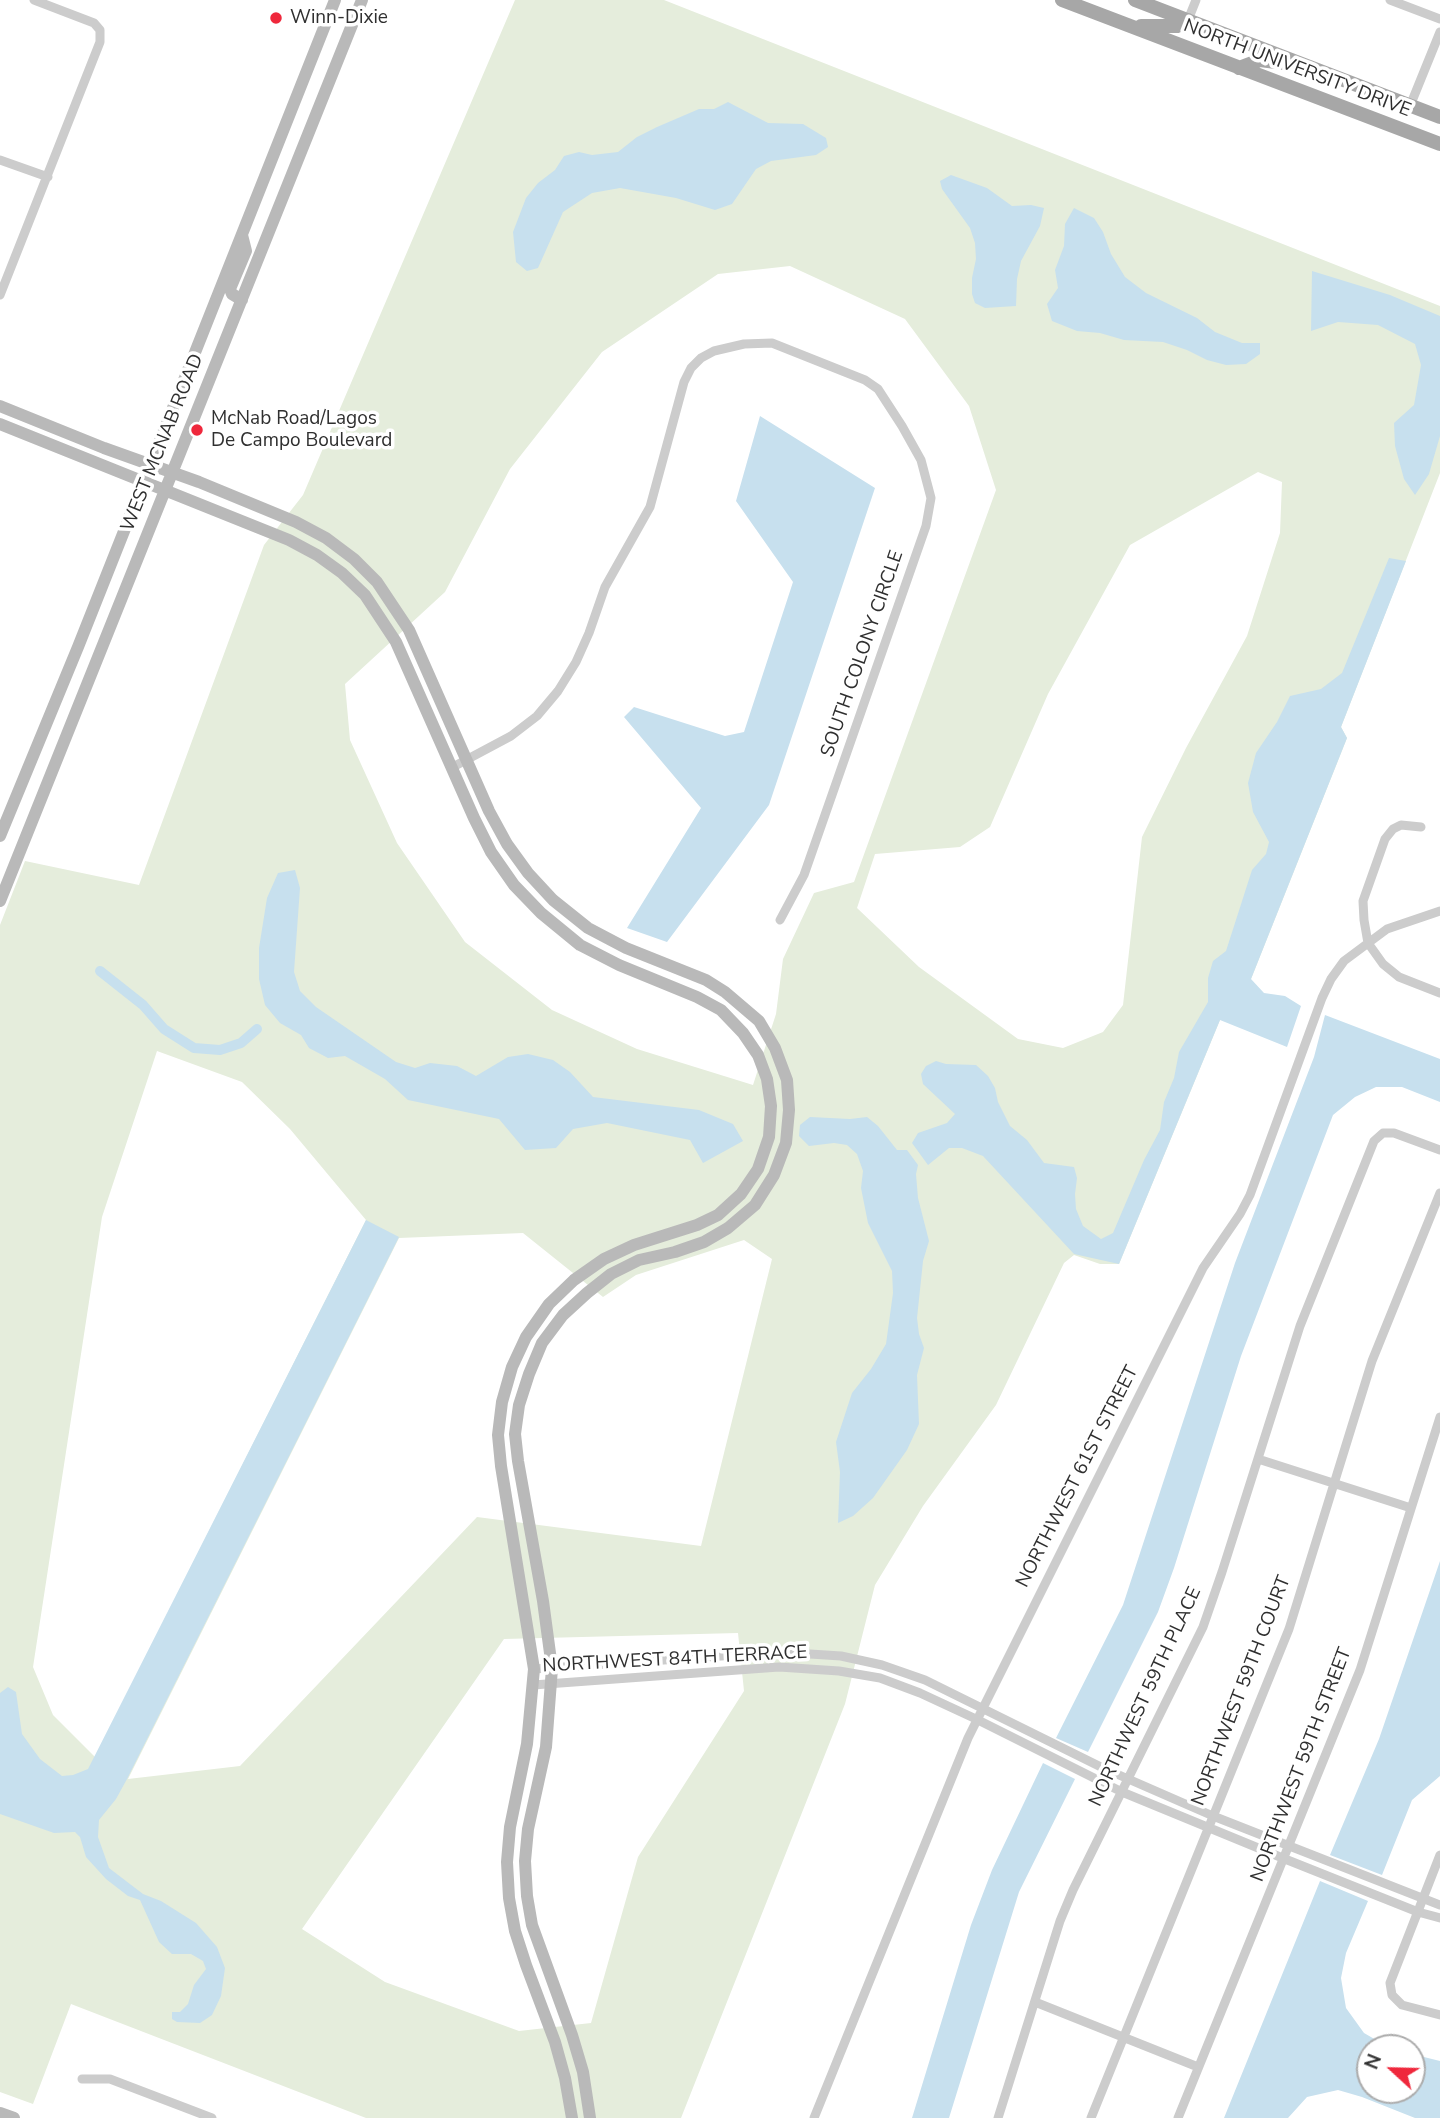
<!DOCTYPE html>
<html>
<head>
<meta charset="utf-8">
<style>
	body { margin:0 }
	#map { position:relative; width:1440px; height:2118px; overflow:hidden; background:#fff; font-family:"Nunito Sans",sans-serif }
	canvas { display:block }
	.north { position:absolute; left:1356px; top:2034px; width:70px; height:70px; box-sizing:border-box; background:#fff; border:2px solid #acacac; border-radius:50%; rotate:292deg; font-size:19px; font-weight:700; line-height:28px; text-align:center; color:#2f2f2f }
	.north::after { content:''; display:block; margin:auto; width:24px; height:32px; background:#ef283c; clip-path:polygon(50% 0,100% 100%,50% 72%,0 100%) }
</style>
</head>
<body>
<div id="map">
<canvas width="1440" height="2118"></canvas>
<div class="north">N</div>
</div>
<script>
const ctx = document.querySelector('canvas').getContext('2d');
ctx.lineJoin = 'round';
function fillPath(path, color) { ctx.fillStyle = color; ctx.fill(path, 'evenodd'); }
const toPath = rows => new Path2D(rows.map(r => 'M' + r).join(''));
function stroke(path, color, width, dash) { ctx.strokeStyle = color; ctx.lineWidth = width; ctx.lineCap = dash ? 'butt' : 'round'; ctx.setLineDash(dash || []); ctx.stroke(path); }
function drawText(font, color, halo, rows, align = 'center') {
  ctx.font = font + ' "Nunito Sans",sans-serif'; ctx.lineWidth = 7; ctx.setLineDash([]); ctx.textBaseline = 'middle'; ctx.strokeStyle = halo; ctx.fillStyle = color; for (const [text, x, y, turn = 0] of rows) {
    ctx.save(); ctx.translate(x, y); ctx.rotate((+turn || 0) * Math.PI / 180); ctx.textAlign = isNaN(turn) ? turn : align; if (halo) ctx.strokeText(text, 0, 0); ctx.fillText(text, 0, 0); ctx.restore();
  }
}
fillPath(toPath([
	[515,0,664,0,1440,306,1440,473,1341,727,1347,738,1251,979,1220,1020,1119,1264,1100,1264,1074,1255,1064,1263,996,1405,923,1506,875,1585,845,1704,681,2118,366,2118,71,2004,33,2104,0,2092,0,925,25,861,139,885,264,545,303,495],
	[790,266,905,319,969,406,996,490,854,882,814,893,783,959,776,1014,753,1085,637,1049,552,1010,465,942,397,843,350,740,345,684,445,592,510,469,602,352,718,274],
	[1258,472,1282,482,1280,533,1247,636,1186,748,1142,837,1123,1005,1103,1032,1063,1048,1018,1039,919,967,857,908,875,854,960,847,990,827,1048,694,1130,545],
	[157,1051,242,1082,290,1129,366,1220,95,1757,53,1715,33,1667,102,1217],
	[523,1233,603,1297,636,1275,744,1240,772,1259,701,1546,477,1517,240,1766,128,1779,399,1238],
	[738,1633,744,1691,638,1857,591,2023,519,2031,385,1982,302,1929,504,1639]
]), '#e5eddc');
fillPath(toPath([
	[728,102,768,123,803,124,826,138,828,147,816,155,771,161,756,169,732,204,715,210,676,198,620,188,592,193,563,212,538,268,527,271,516,262,513,232,526,198,538,183,555,170,564,156,579,152,592,155,618,152,637,137,657,127,699,109,714,109],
	[951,175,987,188,1012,206,1031,205,1044,208,1040,226,1021,261,1017,279,1016,306,985,308,975,303,972,294,972,278,976,259,975,243,970,228,942,189,940,181],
	[1074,208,1094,218,1103,232,1111,254,1125,277,1146,293,1197,318,1215,332,1242,343,1260,343,1260,354,1246,364,1226,365,1207,360,1187,350,1163,342,1124,340,1100,333,1077,331,1052,321,1047,304,1058,288,1055,270,1064,246,1065,224],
	[1312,271,1390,295,1440,316,1440,436,1429,474,1415,495,1404,479,1395,446,1394,423,1414,405,1421,365,1415,344,1378,325,1338,322,1311,331],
	[760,416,875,488,769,805,667,942,627,928,701,808,624,717,634,707,725,736,744,732,793,582,736,501],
	[1389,558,1406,561,1341,727,1347,738,1251,979,1264,993,1285,996,1301,1006,1287,1047,1220,1020,1119,1264,1074,1254,983,1156,962,1148,949,1148,928,1165,912,1143,918,1133,947,1123,955,1114,923,1084,921,1074,926,1066,936,1061,946,1064,976,1065,988,1076,995,1088,998,1102,1010,1126,1027,1140,1044,1163,1074,1167,1077,1178,1075,1194,1076,1209,1083,1226,1101,1239,1113,1233,1144,1160,1160,1130,1164,1102,1174,1078,1179,1052,1208,1002,1208,978,1213,961,1226,951,1252,870,1266,854,1269,842,1253,812,1248,783,1256,753,1277,722,1290,696,1321,689,1342,673],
	[295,870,300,888,294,972,300,991,316,1007,396,1062,415,1068,430,1063,457,1066,476,1076,508,1057,528,1054,553,1060,570,1072,593,1097,699,1110,733,1124,743,1141,703,1163,690,1140,607,1123,573,1129,556,1148,525,1150,499,1119,408,1100,385,1079,345,1056,328,1058,309,1048,301,1035,280,1023,265,1005,259,979,259,948,267,898,278,873],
	[1325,1015,1440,1059,1440,1102,1402,1087,1376,1087,1355,1097,1333,1115,1241,1356,1174,1568,1158,1612,1088,1752,1056,1738,1123,1605,1235,1263,1314,1057],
	[810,1117,850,1119,867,1117,878,1126,897,1150,907,1150,918,1165,916,1174,918,1198,929,1241,923,1261,917,1318,919,1334,924,1348,917,1375,919,1424,907,1450,873,1498,853,1516,838,1523,840,1472,836,1442,852,1393,871,1369,886,1344,893,1293,892,1271,868,1223,861,1188,863,1171,857,1154,847,1145,834,1143,809,1146,799,1136,800,1125],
	[366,1220,399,1237,127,1779,116,1799,99,1820,98,1837,109,1868,143,1894,161,1901,196,1923,217,1947,225,1968,221,1996,212,2015,200,2023,177,2022,172,2019,172,2012,180,2012,188,2004,194,1985,206,1969,203,1961,191,1954,172,1954,159,1942,140,1900,128,1896,106,1879,86,1857,80,1837,75,1832,54,1833,0,1814,0,1693,8,1687,16,1692,22,1734,40,1759,62,1776,73,1775,88,1769],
	[1440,1561,1440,1776,1412,1800,1382,1875,1330,1855,1379,1739],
	[1043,1763,1075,1779,1019,1892,949,2118,912,2118,971,1925,992,1870],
	[1320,1881,1368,1901,1346,1953,1341,1978,1346,2008,1364,2033,1390,2048,1370,2048,1370,2090,1412,2090,1412,2054,1440,2061,1440,2118,1415,2118,1362,2097,1338,2090,1307,2097,1288,2118,1224,2118]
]), '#c7e0ee');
stroke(toPath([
	[100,971,143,1005,164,1029,194,1048,220,1050,241,1043,257,1029]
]), '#c7e0ee', 10);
stroke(toPath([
	[1390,0,1440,19],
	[1188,20,1196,0],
	[1410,106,1440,32],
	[0,160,48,177],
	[0,295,100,42,100,30,94,23,34,0],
	[451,768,511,736,537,716,558,691,576,662,589,633,605,587,650,507,684,382,691,368,701,358,714,351,744,344,772,343,865,380,878,389,902,426,921,460,931,498,926,526,804,875,780,920],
	[1421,827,1401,825,1393,829,1385,839,1363,901,1364,920,1368,943,1383,964,1399,977,1440,993],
	[1258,1459,1411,1508],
	[534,1669,779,1652,841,1656,882,1665,925,1680,1103,1768,1213,1816,1440,1905],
	[533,1685,779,1667,839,1671,880,1678,920,1693,976,1719,1122,1792,1285,1859,1418,1912,1440,1918],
	[1440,1855,1390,1983,1392,1995,1402,2005,1440,2015],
	[1035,2002,1198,2067],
	[82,2079,110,2079,212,2118],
	[814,2118,968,1738,1203,1268,1240,1214,1250,1195,1322,998,1331,979,1344,961,1387,929,1440,911],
	[998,2118,1060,1921,1073,1890,1203,1627,1222,1572,1300,1326,1374,1141,1383,1133,1394,1133,1440,1150],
	[1091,2118,1289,1629,1372,1361,1440,1193],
	[1178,2118,1360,1670,1440,1417]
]), '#ccc', 9);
stroke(toPath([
	[242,300,232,294,230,289,246,251,242,235],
	[0,406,104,448,199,482,296,522,326,538,354,559,377,582,409,630,489,811,507,844,528,873,553,900,588,928,626,948,706,980,725,992,759,1021,775,1048,787,1080,789,1110,786,1143,774,1175,755,1205,728,1228,704,1242,675,1252,639,1260,611,1274,587,1293,563,1315,542,1343,529,1374,519,1405,515,1434,518,1461,543,1601,552,1668,546,1747,528,1829,525,1861,527,1896,532,1925,572,2035,583,2072,590,2118],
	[0,424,289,540,317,555,342,573,365,595,396,642,474,818,491,852,514,885,541,913,580,945,619,965,697,997,721,1010,743,1033,758,1055,767,1079,771,1106,769,1137,758,1169,741,1194,718,1215,697,1225,634,1245,604,1259,574,1280,549,1304,526,1337,512,1367,502,1402,498,1435,501,1466,534,1669,527,1744,510,1827,507,1862,509,1898,515,1931,526,1965,555,2042,565,2078,572,2118],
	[0,836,78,647,335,0],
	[0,901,362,0],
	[0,2113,14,2118]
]), '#b9b9b9', 12);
stroke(toPath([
	[1062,0,1440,144],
	[1135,0,1440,117],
	[1141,26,1177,26,1188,20],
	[1239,68,1260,60,1284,63]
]), '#a7a7a7', 14);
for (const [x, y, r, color] of [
	[276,18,7,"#ef283c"],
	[197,430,7,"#ef283c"]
]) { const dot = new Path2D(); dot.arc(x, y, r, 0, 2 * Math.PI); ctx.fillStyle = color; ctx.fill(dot); stroke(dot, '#fff', 2.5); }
drawText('19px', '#2f2f2f', '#fff', [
	["Winn-Dixie",290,18],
	["McNab Road/Lagos",211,419],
	["De Campo Boulevard",211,441]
], 'left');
drawText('19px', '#2f2f2f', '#fff', [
	["NORTH UNIVERSITY DRIVE",1297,69,21],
	["WEST MCNAB ROAD",163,443,-68],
	["SOUTH COLONY CIRCLE",863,654,-71],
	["NORTHWEST 61ST STREET",1078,1477,-63],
	["NORTHWEST 84TH TERRACE",675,1660,-3],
	["NORTHWEST 59TH COURT",1242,1691,-69],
	["NORTHWEST 59TH PLACE",1146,1697,-65],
	["NORTHWEST 59TH STREET",1302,1765,-69]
]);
</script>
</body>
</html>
